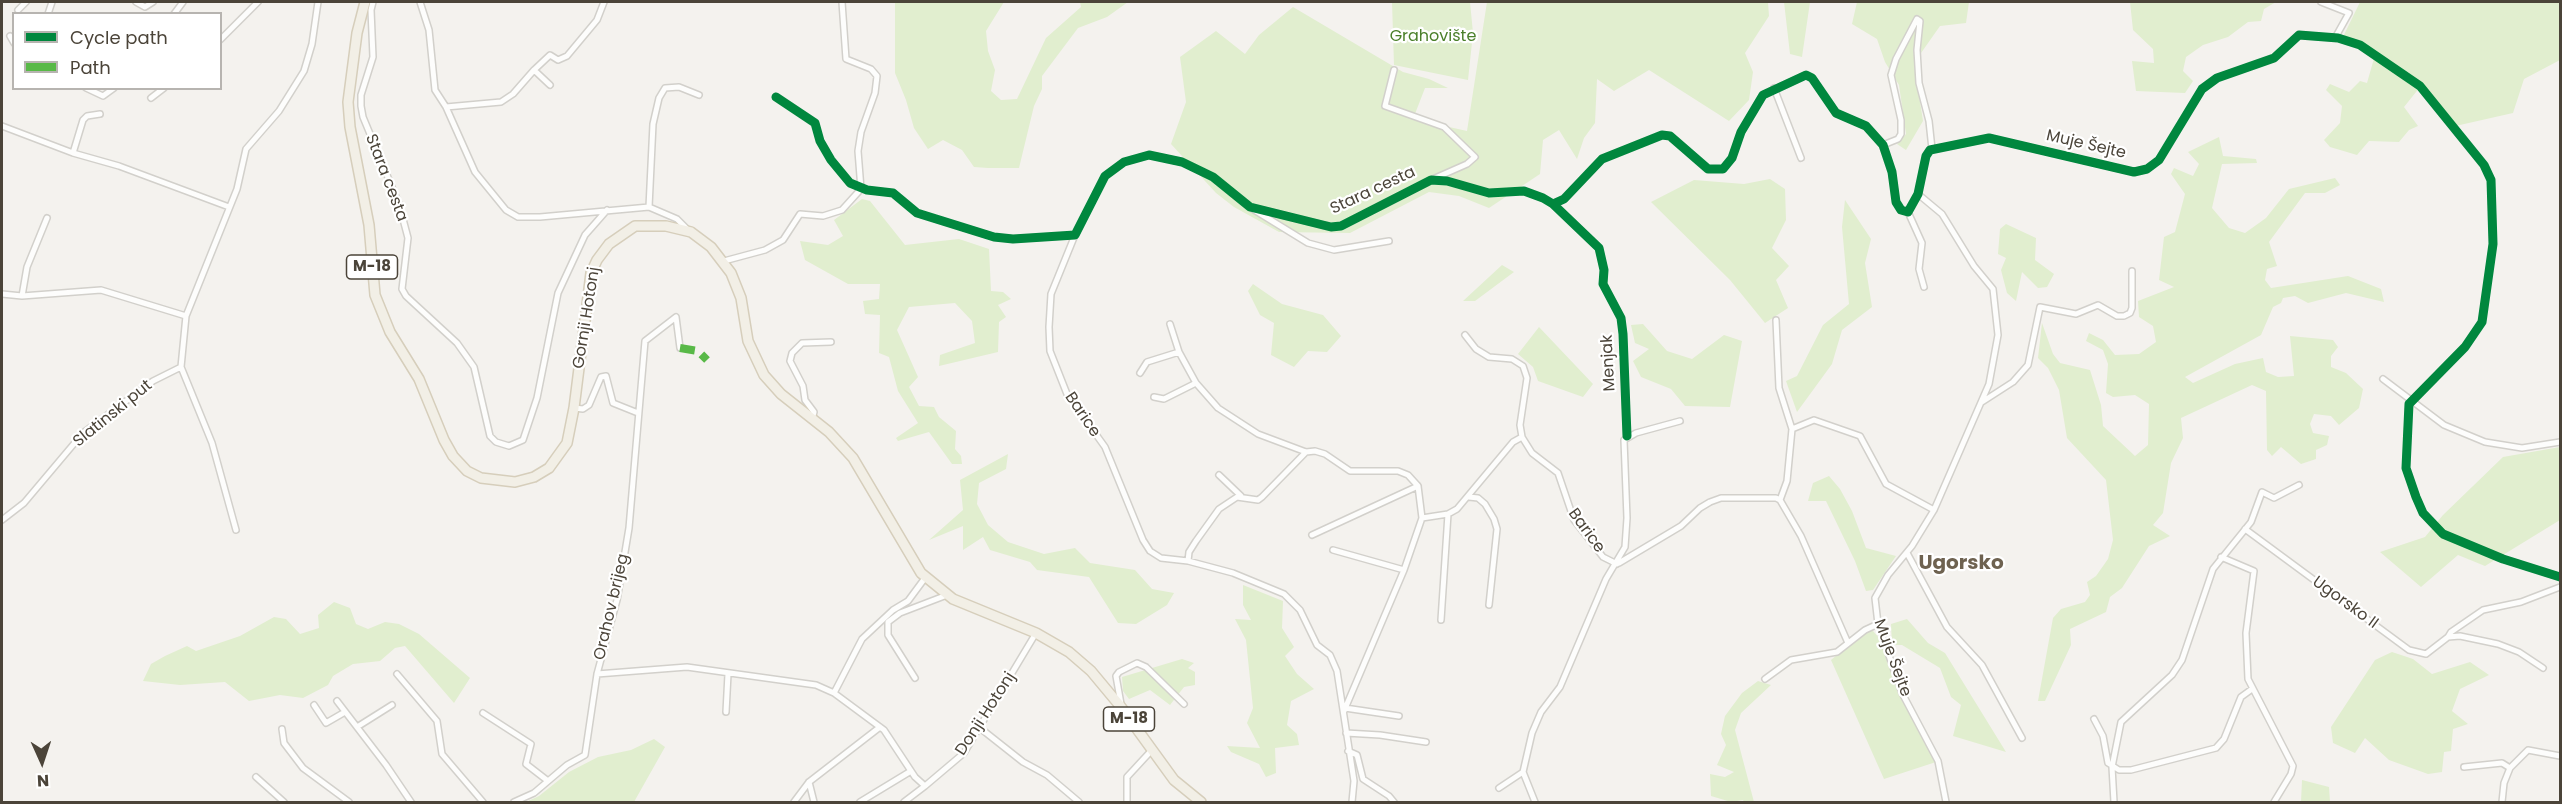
<!DOCTYPE html>
<html>
<head>
<meta charset="utf-8">
<style>
	body { margin:0 }
	#map { position:relative; width:2562px; height:804px; overflow:hidden; background:#f4f2ee; font-family:Poppins,sans-serif }
	canvas { display:block }
	.frame { position:absolute; inset:0; border:3px solid #4b4439; pointer-events:none }
	.legend { position:absolute; left:12px; top:12px; width:210px; height:78px; box-sizing:border-box; background:#fff; border:2px solid #b7b4b0; margin:0; padding:8px 10px; list-style:none; font-size:18px; color:#4b4439 }
	.legend li { display:flex; align-items:center; gap:12px; height:30px }
	.legend b { width:30px; border:2px solid #b7b4b0 }
	.north { position:absolute; left:12px; top:732px; width:60px; height:60px; -webkit-text-stroke:4px #fff; paint-order:stroke; rotate:177deg; font-size:16px; font-weight:700; line-height:24px; text-align:center; color:#4b4439 }
	.north::after { content:''; display:block; margin:auto; width:21px; height:27px; background:#4b4439; clip-path:polygon(50% 0,100% 100%,50% 72%,0 100%) }
</style>
</head>
<body>
<div id="map">
<canvas width="2562" height="804"></canvas>
<div class="frame"></div>
<ul class="legend">
<li><b style="height:8px;background:#00873e"></b>Cycle path</li>
<li><b style="height:8px;background:#58b947"></b>Path</li>
</ul>
<div class="north">N</div>
</div>
<script>
const ctx = document.querySelector('canvas').getContext('2d');
ctx.lineJoin = 'round';
function fillPath(path, color) { ctx.fillStyle = color; ctx.fill(path, 'evenodd'); }
const toPath = rows => new Path2D(rows.map(r => 'M' + r).join(''));
function stroke(path, color, width, dash) { ctx.strokeStyle = color; ctx.lineWidth = width; ctx.lineCap = dash ? 'butt' : 'round'; ctx.setLineDash(dash || []); ctx.stroke(path); }
function drawText(font, color, halo, rows, align = 'center') {
  ctx.font = font + ' Poppins,sans-serif'; ctx.lineWidth = 4.5; ctx.setLineDash([]); ctx.textBaseline = 'middle'; ctx.strokeStyle = halo; ctx.fillStyle = color; for (const [text, x, y, turn = 0] of rows) {
    ctx.save(); ctx.translate(x, y); ctx.rotate((+turn || 0) * Math.PI / 180); ctx.textAlign = isNaN(turn) ? turn : align; if (halo) ctx.strokeText(text, 0, 0); ctx.fillText(text, 0, 0); ctx.restore();
  }
}
fillPath(toPath([
	[895,2,1004,2,986,31,988,51,995,70,991,91,1001,100,1017,99,1046,38,1081,7,1080,2,1128,2,1107,17,1078,28,1042,76,1042,89,1034,106,1019,168,988,168,974,167,962,150,943,140,928,149,914,128,906,100,895,73],
	[1392,2,1470,2,1473,33,1468,80,1394,65],
	[1487,2,1768,2,1769,16,1745,53,1753,72,1749,100,1729,121,1649,70,1614,91,1597,79,1595,123,1584,138,1577,159,1559,130,1543,140,1540,174,1489,208,1459,196,1429,192,1350,233,1279,232,1234,207,1216,193,1171,144,1186,102,1180,57,1216,31,1245,54,1259,35,1293,7,1403,72,1429,79,1448,88,1425,88,1413,119,1467,131],
	[1784,2,1810,2,1802,57,1790,54],
	[1857,2,1969,2,1966,23,1940,26,1914,63,1923,121,1906,150,1897,144,1906,134,1899,85,1885,62,1877,39,1852,24],
	[2130,2,2276,2,2264,9,2261,21,2248,22,2228,37,2203,45,2186,57,2183,71,2193,81,2185,93,2136,91,2132,61,2154,63,2153,49,2133,30],
	[2360,2,2560,2,2560,60,2524,79,2513,113,2451,127,2420,87,2404,107,2418,126,2409,130,2399,142,2369,141,2357,155,2330,147,2324,140,2340,123,2342,106,2326,90,2330,84,2349,92,2360,81,2367,83,2375,55,2342,39],
	[2219,137,2223,156,2256,159,2257,163,2222,164,2212,208,2229,228,2245,233,2266,218,2289,189,2335,178,2340,185,2325,193,2305,193,2269,242,2277,266,2267,269,2265,280,2271,288,2348,276,2381,289,2384,302,2346,293,2308,303,2295,296,2283,298,2281,303,2273,307,2261,335,2185,377,2193,383,2235,364,2263,358,2266,372,2278,377,2294,376,2290,336,2333,340,2338,347,2331,356,2331,367,2346,373,2363,389,2359,408,2339,425,2331,416,2314,414,2310,424,2313,433,2329,436,2327,445,2316,450,2316,459,2301,464,2281,447,2272,456,2267,450,2266,391,2252,385,2181,418,2183,438,2171,463,2163,513,2153,525,2170,536,2149,546,2122,588,2110,597,2106,612,2070,629,2071,645,2045,701,2038,701,2053,618,2061,609,2085,602,2090,595,2087,582,2096,576,2108,559,2113,540,2106,480,2067,438,2059,390,2048,368,2038,358,2042,323,2053,354,2060,363,2090,370,2101,405,2103,426,2135,456,2148,445,2149,404,2135,395,2113,397,2106,393,2108,364,2103,350,2086,341,2089,333,2103,340,2115,355,2139,354,2156,342,2153,326,2139,317,2138,301,2174,287,2159,280,2164,237,2175,232,2185,194,2171,174,2174,168,2193,176,2199,164,2188,152],
	[1770,179,1785,189,1786,220,1772,248,1789,266,1776,280,1788,308,1765,323,1730,280,1651,202,1694,180,1744,184],
	[862,199,870,201,905,245,959,239,989,249,991,291,1003,292,1011,299,998,305,1006,317,999,322,998,352,939,366,940,355,975,343,972,321,955,303,909,307,897,330,918,377,909,387,919,406,934,407,939,417,956,431,955,449,961,456,962,464,952,464,929,432,898,441,896,438,918,423,898,391,889,357,879,353,880,315,865,314,863,301,879,299,880,284,848,284,805,260,800,241,828,245,843,236,834,220],
	[1845,200,1871,239,1865,263,1872,307,1842,330,1832,364,1797,412,1786,381,1797,376,1823,325,1849,304,1842,227],
	[2006,224,2036,238,2035,260,2054,274,2047,287,2038,288,2022,272,2016,301,2007,293,2001,270,2006,258,1998,254,2000,229],
	[1502,265,1514,272,1475,301,1463,301],
	[1253,284,1282,304,1323,315,1341,336,1327,352,1308,351,1294,367,1271,355,1274,323,1260,315,1248,291],
	[1643,324,1667,351,1692,359,1724,335,1742,341,1730,407,1685,406,1671,389,1641,377,1633,361,1649,349,1635,343,1631,325],
	[1539,327,1593,384,1583,397,1538,381,1533,367,1518,354],
	[2560,447,2560,520,2485,566,2458,555,2421,587,2380,552,2425,537,2443,515,2503,457],
	[1008,454,1006,469,979,483,977,504,988,525,1008,542,1044,554,1075,548,1090,563,1135,570,1152,589,1174,593,1167,605,1136,624,1118,623,1089,577,1037,570,1030,562,990,550,983,537,963,550,963,526,929,540,963,510,960,480],
	[1829,476,1840,489,1852,511,1866,548,1896,556,1873,590,1866,591,1855,561,1826,501,1808,501,1813,483],
	[1243,585,1283,601,1282,628,1294,647,1285,656,1297,674,1314,689,1291,701,1287,725,1297,734,1299,745,1275,748,1276,773,1266,777,1259,764,1231,752,1227,746,1260,748,1247,723,1253,708,1246,640,1235,619,1251,620,1243,605],
	[334,602,350,608,356,624,368,629,385,622,399,624,419,634,470,678,454,703,405,646,395,648,380,661,353,664,333,676,328,685,303,698,280,695,249,701,225,682,180,685,143,681,151,664,165,656,187,646,196,651,240,636,274,617,286,619,300,634,319,628,318,615],
	[1907,619,1928,643,1945,653,2006,752,1953,736,1961,705,1951,697,1940,668,1902,645,1892,645,1891,624],
	[1866,631,1873,631,1880,639,1898,691,1936,762,1884,779,1831,660],
	[2392,652,2413,659,2432,674,2470,662,2489,675,2460,689,2452,711,2468,724,2453,729,2451,751,2444,752,2442,772,2428,774,2389,760,2365,738,2355,753,2333,743,2331,727,2375,660],
	[1182,659,1194,663,1188,668,1195,672,1195,685,1184,687,1170,705,1150,690,1129,699,1123,691,1122,677],
	[1758,681,1771,685,1741,713,1735,730,1754,802,1744,802,1743,800,1731,802,1711,796,1710,774,1725,777,1734,772,1717,765,1726,745,1721,734,1725,716,1742,693],
	[654,739,665,747,634,802,526,802,539,796,569,772,598,757,631,750],
	[2302,780,2329,787,2330,802,2301,802]
]), '#e1eecf');
const street = toPath([
	[136,2,145,7,153,2],
	[373,2,371,10,373,57,361,95,361,106,363,117,399,204,408,238,402,289,406,296,457,343,474,367,490,436,496,442,509,446,523,440,537,398,558,293,585,235,607,210],
	[420,2,429,30,435,90,446,107,475,172,506,210,518,217,540,217,649,207,677,219,687,229],
	[2321,2,2349,13,2335,38],
	[18,10,26,2],
	[48,14,52,2],
	[174,14,183,2],
	[10,36,14,43],
	[220,40,258,2],
	[1394,70,1385,106,1444,127,1475,157,1467,164,1433,179],
	[550,85,534,70,550,55,558,60,567,56,597,20,604,2],
	[86,88,103,96,114,88],
	[1774,88,1801,158],
	[776,97,815,123,820,141,831,160,850,183,867,190,893,193,917,213,994,237,1013,239,1075,235,1105,176,1124,162,1149,155,1182,162,1213,177,1250,207,1331,227,1341,226,1431,180,1447,181,1489,193,1524,191,1543,198,1553,204,1599,248,1604,270,1603,284,1621,318,1623,334,1627,436],
	[151,98,164,88],
	[446,107,501,102,513,94,534,70],
	[2,126,73,153,119,166,229,207],
	[1883,145,1898,139,1901,134,1901,120,1891,75,1896,59,1917,19,1920,21,1917,50,1919,83,1929,121,1932,149],
	[73,153,83,120,87,116,100,114],
	[1918,194,1942,214,1974,266,1993,289,1998,335,1989,384,1934,510,1912,546,1888,575,1875,598,1878,624,1902,693,1938,761,1946,802],
	[1553,204,1564,199,1602,159,1662,135,1670,136,1708,169,1723,169,1732,158,1741,132,1763,95,1806,75,1812,78,1836,113,1866,126,1883,145,1892,172,1896,202,1901,210,1908,212,1918,194,1926,156,1930,150,1989,138,2134,172,2147,169,2159,160,2202,89,2217,78,2274,58,2299,35,2338,38,2360,45,2420,86,2484,165,2491,180,2493,244,2482,322,2465,347,2409,404,2406,468,2416,497,2423,513,2443,534,2503,559,2560,577],
	[649,207,653,124,659,98,665,88,679,87,699,95],
	[1251,208,1308,243,1334,250,1389,241],
	[1908,212,1922,243,1919,269,1924,287],
	[1075,235,1051,294,1049,327,1050,351,1067,394,1105,447,1143,540,1150,551,1161,558,1188,561,1233,573,1284,594,1300,610,1317,645,1330,655,1337,671,1354,781,1352,802],
	[724,261,765,250,783,240,800,214,823,216,842,210,861,189,858,151,861,132,875,93,877,76,871,69,846,59,842,2],
	[2,294,22,296,101,290,186,316],
	[22,296,27,267,47,218],
	[1776,320,1779,388,1792,429,1787,481,1780,500],
	[1170,324,1179,352,1196,383,1218,408,1258,434,1306,452,1315,451,1325,454,1350,471,1398,471,1408,475,1418,486,1422,518,1404,570,1344,711],
	[1465,335,1476,349,1489,357,1512,359,1523,366,1527,378,1520,425,1522,437,1532,453,1558,473,1574,520,1603,557,1617,564],
	[1140,373,1147,362,1179,352],
	[2383,379,2444,425,2485,442,2522,448,2560,442],
	[1154,397,1164,399,1196,383],
	[1982,402,2013,382,2028,365,2040,307,2076,314,2098,305,2117,316,2124,316,2130,313,2132,308,2132,271],
	[574,408,583,409,589,405,601,377,606,376,613,403,638,413],
	[812,419,814,412,805,400,803,386,790,361,792,353,802,343,831,342],
	[1792,429,1814,420,1860,436,1886,484,1934,510],
	[1219,475,1241,496],
	[1469,497,1478,498,1485,504,1494,519,1497,529,1489,605],
	[1422,518,1448,514,1457,509,1513,442,1522,437],
	[2,520,24,503,83,433,153,381,181,367],
	[2245,529,2409,650,2426,654,2448,637,2460,636,2498,644,2519,652,2543,668],
	[236,530,212,443,181,367,186,316,237,189,246,149,279,111,304,71,312,44,318,2],
	[1312,535,1418,486],
	[1333,550,1404,570],
	[1907,553,1947,627,1982,665,2022,738],
	[2221,557,2254,571,2246,633,2248,679,2293,766,2291,774,2274,802],
	[1188,561,1189,552,1196,541,1219,509,1237,497,1258,500,1262,497,1306,452],
	[1619,563,1681,526,1700,508,1710,502,1721,498,1776,498,1780,500,1801,536,1848,643],
	[1441,620,1448,514],
	[2448,637,2451,632,2483,610,2521,602,2560,587],
	[397,674,437,721,442,754,483,802],
	[597,674,687,667,816,685,834,693,884,730,915,777,925,786,964,753,1036,633],
	[915,678,888,635,888,622,900,613,947,595],
	[1765,679,1791,660,1837,652,1865,630,1878,624],
	[834,693,862,639,893,610,908,601,925,578],
	[337,701,386,765,411,802],
	[1121,704,1116,676,1119,672,1137,663,1146,667,1184,704],
	[314,705,326,723,345,712],
	[1345,708,1399,716],
	[726,712,728,674],
	[483,713,531,744,526,764,548,781],
	[2094,719,2103,736,2108,763,2119,770,2131,770,2216,748,2224,739,2241,697,2252,689],
	[357,727,392,705],
	[980,728,1023,762,1047,775,1079,802],
	[282,729,284,743,303,768,349,802],
	[1346,733,1380,735,1426,742],
	[1348,751,1357,755,1363,779,1389,796,1394,802],
	[2464,767,2502,763,2510,768],
	[256,777,284,802],
	[809,782,814,802],
	[1499,788,1523,772],
	[514,802,534,793,567,765,585,755,597,674,617,600,629,528,645,341,676,317,680,348],
	[794,802,809,782,880,727],
	[860,802,911,771],
	[904,802,925,786],
	[1127,802,1127,777,1151,751],
	[1535,802,1523,772,1532,733,1541,712,1560,687,1606,579,1625,547,1627,518,1624,440,1636,433,1680,421],
	[2114,802,2112,767,2121,722,2172,675,2182,660,2213,569,2251,522,2262,492,2274,498,2299,485],
	[2502,802,2504,783,2510,768,2528,750,2560,756]
]);
const primary = toPath([
	[365,2,357,33,348,102,350,127,369,225,375,295,390,332,419,379,444,440,453,456,467,471,481,478,515,482,534,477,549,468,567,443,574,408,591,273,597,260,609,244,635,226,666,226,691,232,711,247,731,273,741,298,748,341,764,375,781,394,829,432,853,458,921,573,953,599,1036,633,1069,652,1091,671,1121,707,1174,780,1201,802]
]);
stroke(street, '#d2d0cb', 8);
stroke(primary, '#d6cebb', 12);
stroke(street, '#fdfdfc', 5);
stroke(primary, '#f2efe6', 9);
stroke(toPath([
	[680,348,698,351,707,360]
]), '#58b947', 8, [15, 8]);
stroke(toPath([
	[776,97,815,123,820,141,831,160,850,183,867,190,893,193,917,213,994,237,1013,239,1075,235,1105,176,1124,162,1149,155,1182,162,1213,177,1250,207,1331,227,1341,226,1431,180,1447,181,1489,193,1524,191,1543,198,1553,204,1599,248,1604,270,1603,284,1621,318,1623,334,1627,436],
	[1553,204,1564,199,1602,159,1662,135,1670,136,1708,169,1723,169,1732,158,1741,132,1763,95,1806,75,1812,78,1836,113,1866,126,1883,145,1892,172,1896,202,1901,210,1908,212,1918,194,1926,156,1930,150,1989,138,2134,172,2147,169,2159,160,2202,89,2217,78,2274,58,2299,35,2338,38,2360,45,2420,86,2484,165,2491,180,2493,244,2482,322,2465,347,2409,404,2406,468,2416,497,2423,513,2443,534,2503,559,2560,577]
]), '#00873e', 9);
for (const [x, y, w] of [
	[372,267,51],
	[1129,719,51]
]) { const box = new Path2D(); box.roundRect(x - w / 2, y - 12, w, 24, 4.5); ctx.fillStyle = '#fff'; ctx.fill(box); stroke(box, '#4b4439', 1.5); }
drawText('bold 15px', '#4b4439', null, [
	["M-18",372,267],
	["M-18",1129,719]
]);
drawText('16px', '#4a7f2a', '#fff', [
	["Grahovište",1433,37]
]);
drawText('16px', '#4b4439', '#fff', [
	["Muje Šejte",2086,145,13],
	["Stara cesta",386,178,69],
	["Stara cesta",1373,191,-25],
	["Gornji Hotonj",587,318,-81],
	["Menjak",1609,363,-93],
	["Slatinski put",113,414,-39],
	["Barice",1082,415,56],
	["Barice",1586,531,54],
	["Ugorsko II",2345,603,36],
	["Orahov brijeg",612,607,-77],
	["Muje Šejte",1892,658,70],
	["Donji Hotonj",986,714,-57]
]);
drawText('bold 20px', '#6e6250', '#fff', [
	["Ugorsko",1961,564]
]);
</script>
</body>
</html>
